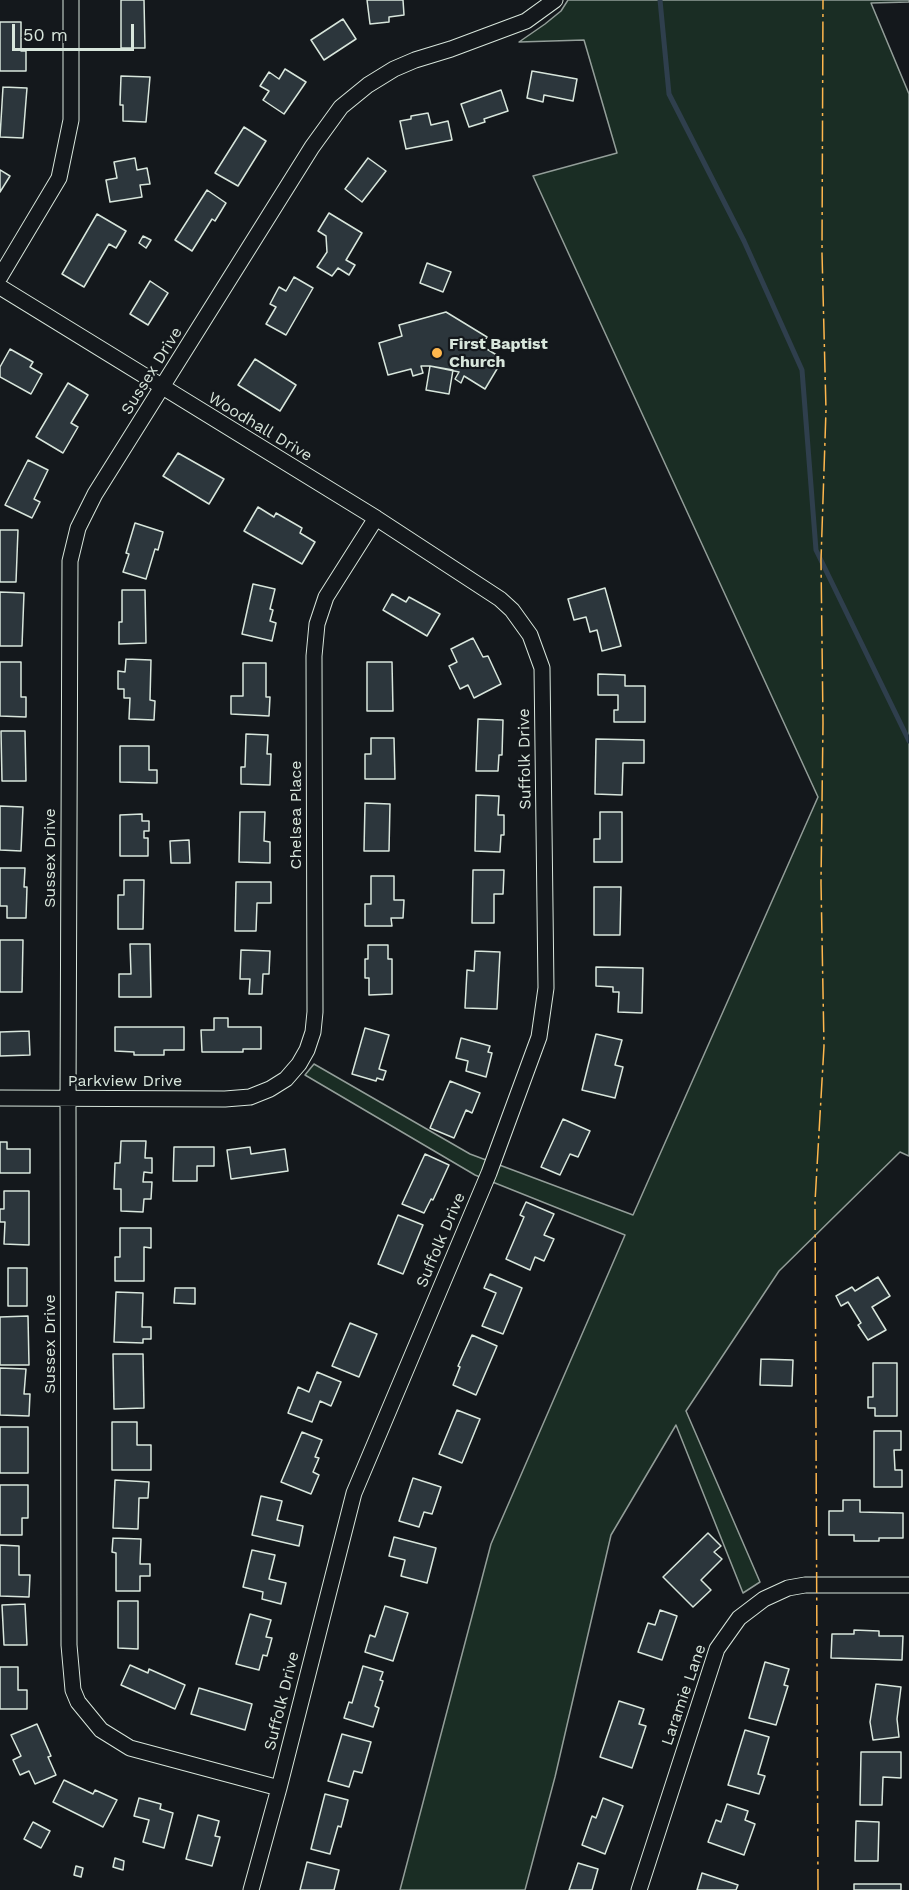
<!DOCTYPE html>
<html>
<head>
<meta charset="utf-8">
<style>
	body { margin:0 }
	#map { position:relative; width:909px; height:1890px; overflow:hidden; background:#14181c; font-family:"Work Sans",sans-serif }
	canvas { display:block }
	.scale { position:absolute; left:12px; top:24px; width:122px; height:27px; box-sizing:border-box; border:3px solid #d8e6dc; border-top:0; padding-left:8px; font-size:18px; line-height:21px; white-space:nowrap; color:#d8e6dc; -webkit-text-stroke:4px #14181c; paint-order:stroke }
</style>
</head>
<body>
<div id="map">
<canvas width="909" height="1890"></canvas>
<div class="scale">50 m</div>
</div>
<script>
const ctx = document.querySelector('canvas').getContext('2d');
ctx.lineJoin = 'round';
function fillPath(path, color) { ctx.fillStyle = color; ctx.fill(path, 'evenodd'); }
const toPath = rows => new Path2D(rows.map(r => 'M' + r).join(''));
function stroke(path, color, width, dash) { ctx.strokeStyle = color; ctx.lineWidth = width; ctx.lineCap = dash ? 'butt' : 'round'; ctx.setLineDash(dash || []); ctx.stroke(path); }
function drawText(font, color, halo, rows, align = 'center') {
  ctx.font = font + ' "Work Sans",sans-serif'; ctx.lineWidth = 4.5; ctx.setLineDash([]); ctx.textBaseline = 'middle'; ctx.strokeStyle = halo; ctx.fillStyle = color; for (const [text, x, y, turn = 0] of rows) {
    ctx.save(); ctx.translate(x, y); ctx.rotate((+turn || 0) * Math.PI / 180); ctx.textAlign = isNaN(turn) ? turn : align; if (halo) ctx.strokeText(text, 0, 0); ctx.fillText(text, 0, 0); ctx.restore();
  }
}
const green = toPath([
	[568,0,909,0,909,2,871,3,909,94,909,1156,900,1152,779,1271,686,1411,760,1582,743,1593,676,1425,611,1535,555,1777,525,1890,400,1890,491,1544,625,1235,475,1175,305,1075,314,1064,470,1154,633,1215,818,797,533,176,617,153,584,40,519,42,545,24,561,11,568,0]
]);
fillPath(green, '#1a2d24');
stroke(green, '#939e99', 1.5);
stroke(toPath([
	[660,0,669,94,744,241,802,370,816,550,909,741]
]), '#2f3f4d', 5);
const building = toPath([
	[121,0,144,0,145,48,121,48,121,0],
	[367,0,403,0,404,15,389,17,389,22,370,24,367,0],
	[343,19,356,39,324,60,311,40,343,19],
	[0,22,21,22,21,51,26,51,26,71,0,71,0,22],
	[285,69,306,82,284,114,263,100,269,91,260,86,269,72,279,79,285,69],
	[532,71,577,79,573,101,544,95,543,102,527,98,532,71],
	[121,76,150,77,146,122,123,121,123,105,120,105,121,76],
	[3,87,27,88,23,138,0,137,3,87],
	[501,90,508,111,484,119,485,122,469,127,461,104,501,90],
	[428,113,431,125,448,121,452,140,406,149,400,121,411,119,411,116,428,113],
	[244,127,266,141,238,186,215,173,244,127],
	[135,158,137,170,147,168,150,184,140,185,142,197,110,202,106,180,117,178,114,162,135,158],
	[368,158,386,171,362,202,345,189,368,158],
	[0,170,10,176,0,192,0,170],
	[207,190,226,203,215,221,212,219,192,251,175,240,207,190],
	[329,213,362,233,346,260,355,265,349,275,338,268,332,276,317,267,327,252,326,236,318,231,329,213],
	[97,214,126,231,116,248,109,244,84,287,62,274,97,214],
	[143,236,151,240,146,248,139,243,143,236],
	[427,263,451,272,443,292,420,283,427,263],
	[294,277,313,288,286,335,266,324,276,307,270,304,279,287,286,291,294,277],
	[150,281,168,293,148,325,130,314,150,281],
	[446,312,487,337,482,346,503,359,485,389,464,376,461,383,455,379,459,372,430,366,421,366,423,373,413,376,411,369,388,375,379,343,402,336,399,325,446,312],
	[10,349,33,362,30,367,42,374,31,394,0,377,0,367,10,349],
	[255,359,296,385,280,411,238,385,255,359],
	[430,366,453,370,449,394,426,390,430,366],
	[68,383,88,395,71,423,78,427,63,453,36,437,68,383],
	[178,453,224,479,209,504,163,476,178,453],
	[28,460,48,470,34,499,40,502,32,518,5,505,28,460],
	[258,507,274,517,276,513,302,528,300,533,315,542,302,564,244,531,258,507],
	[135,523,163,532,158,550,155,549,146,579,123,572,129,554,126,553,135,523],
	[0,530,18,530,16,582,0,582,0,530],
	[253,584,275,589,270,609,273,610,270,621,276,623,272,641,242,634,253,584],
	[605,588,621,646,602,651,597,630,590,632,586,617,574,620,568,599,605,588],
	[122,590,145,590,146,643,119,644,119,622,122,622,122,590],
	[0,592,24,593,22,646,0,646,0,592],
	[392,594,406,602,409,597,440,614,427,636,383,610,392,594],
	[473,638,483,657,488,656,501,684,474,698,468,685,460,689,449,666,457,662,451,649,473,638],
	[126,659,151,660,150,700,155,701,154,720,129,719,130,698,124,698,124,689,118,689,118,671,125,672,126,659],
	[0,662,21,662,21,697,26,697,26,717,0,716,0,662],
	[367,662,392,662,393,711,367,711,367,662],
	[243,663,266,663,266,697,270,697,269,716,231,714,231,696,243,696,243,663],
	[598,674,625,675,625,686,645,686,645,722,614,722,614,710,618,710,618,695,598,695,598,674],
	[478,719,503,720,502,755,499,755,498,771,476,771,478,719],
	[1,731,25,731,26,781,2,781,1,731],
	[246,734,268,735,267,754,271,754,270,785,241,784,241,767,245,767,246,734],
	[371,738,394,738,395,779,365,779,365,754,371,754,371,738],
	[596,739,644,740,644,763,623,763,622,795,595,794,596,739],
	[120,746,149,746,149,770,157,770,157,783,120,782,120,746],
	[476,795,499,796,498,815,504,815,504,835,501,835,500,852,475,851,476,795],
	[365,803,390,804,389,851,364,851,365,803],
	[0,806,23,807,21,851,0,850,0,806],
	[240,812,265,812,264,841,270,842,270,863,239,862,240,812],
	[600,812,622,812,622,862,594,862,594,839,600,839,600,812],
	[142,814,142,821,149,821,149,831,144,831,144,838,148,838,148,856,120,856,120,815,142,814],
	[189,840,190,863,171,863,170,841,189,840],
	[0,868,25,868,24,887,27,887,26,918,7,918,7,906,0,906,0,868],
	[473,870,504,870,503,894,494,894,494,923,472,923,473,870],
	[371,876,394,876,394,900,404,900,403,918,391,918,392,926,365,926,365,904,371,904,371,876],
	[124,880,144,880,143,929,118,929,118,895,124,895,124,880],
	[236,882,271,882,271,903,257,903,256,931,235,931,236,882],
	[594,887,621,887,620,935,594,935,594,887],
	[0,940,23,940,22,992,0,992,0,940],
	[130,944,150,944,151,997,119,997,119,974,131,974,130,944],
	[368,945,388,945,388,959,392,959,392,994,369,995,369,978,365,978,365,959,368,959,368,945],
	[241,950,270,951,269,974,263,974,262,994,249,994,250,979,240,979,241,950],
	[475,951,500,952,497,1009,465,1008,467,970,474,971,475,951],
	[596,967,643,968,642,1013,618,1012,619,992,613,992,613,987,596,986,596,967],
	[214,1018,228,1018,228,1027,261,1027,261,1049,243,1049,243,1052,202,1052,201,1030,214,1030,214,1018],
	[115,1027,184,1027,184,1050,164,1050,164,1055,134,1055,134,1052,115,1051,115,1027],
	[365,1028,389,1035,379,1069,386,1071,383,1080,377,1078,376,1081,352,1074,365,1028],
	[29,1031,30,1055,0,1056,0,1032,29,1031],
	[596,1034,622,1040,615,1065,623,1067,615,1098,582,1090,596,1034],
	[461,1038,490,1046,488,1052,492,1053,486,1077,466,1071,468,1061,456,1058,461,1038],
	[450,1081,480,1093,472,1113,466,1110,454,1138,430,1128,450,1081],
	[563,1119,590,1131,578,1157,570,1154,560,1175,541,1167,563,1119],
	[121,1141,146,1141,145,1158,152,1158,152,1173,144,1172,143,1182,152,1182,151,1199,144,1199,143,1212,121,1211,121,1189,114,1189,115,1163,120,1163,121,1141],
	[0,1142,7,1142,7,1149,30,1149,30,1173,0,1173,0,1142],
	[174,1147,214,1147,214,1166,197,1166,197,1181,173,1181,174,1147],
	[250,1147,251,1154,285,1149,288,1171,231,1179,227,1150,250,1147],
	[425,1154,449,1165,433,1200,431,1199,424,1213,402,1204,425,1154],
	[4,1191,29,1191,29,1245,4,1244,5,1222,0,1222,0,1209,4,1209,4,1191],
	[526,1202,554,1214,544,1235,554,1239,544,1261,535,1257,530,1270,506,1259,524,1217,520,1215,526,1202],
	[398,1215,423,1225,403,1274,378,1264,398,1215],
	[120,1228,151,1228,151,1248,144,1247,144,1281,115,1281,115,1257,120,1257,120,1228],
	[8,1268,27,1268,27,1306,8,1306,8,1268],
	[490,1274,522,1288,503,1334,482,1326,496,1293,484,1288,490,1274],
	[878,1277,890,1296,872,1307,886,1330,868,1340,858,1325,861,1323,848,1302,841,1306,836,1296,852,1287,855,1291,878,1277],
	[175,1288,195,1288,195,1304,174,1303,175,1288],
	[116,1292,143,1293,142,1327,151,1327,151,1339,143,1339,143,1343,114,1342,116,1292],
	[28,1316,29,1365,0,1365,0,1317,28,1316],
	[350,1323,377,1334,359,1377,332,1366,350,1323],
	[472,1335,497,1346,476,1395,453,1385,460,1367,458,1366,472,1335],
	[113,1354,143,1354,144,1408,114,1409,113,1354],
	[761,1359,793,1360,792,1386,760,1385,761,1359],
	[873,1363,897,1363,897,1416,875,1416,875,1408,868,1408,868,1397,873,1397,873,1363],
	[0,1368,26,1369,24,1394,30,1394,29,1416,0,1415,0,1368],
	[317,1372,341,1382,331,1406,320,1401,312,1422,288,1413,298,1387,309,1392,317,1372],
	[457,1410,480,1419,462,1463,439,1454,457,1410],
	[112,1422,137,1422,137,1445,151,1445,151,1470,112,1470,112,1422],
	[0,1427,28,1427,28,1473,0,1473,0,1427],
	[874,1431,901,1431,901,1450,894,1450,895,1470,902,1470,902,1487,874,1487,874,1431],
	[302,1432,322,1440,315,1457,319,1458,313,1472,319,1475,311,1494,281,1482,302,1432],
	[413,1478,441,1487,432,1514,424,1512,419,1527,399,1521,413,1478],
	[115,1480,149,1482,148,1498,139,1498,138,1529,113,1528,115,1480],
	[0,1485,28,1485,28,1518,22,1518,22,1535,0,1535,0,1485],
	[261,1496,282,1501,277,1520,303,1526,299,1546,252,1535,261,1496],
	[843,1500,860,1500,860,1512,903,1513,903,1538,879,1538,879,1541,854,1541,854,1535,829,1535,829,1511,843,1511,843,1500],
	[708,1533,721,1546,714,1552,722,1559,701,1580,711,1590,693,1607,663,1577,708,1533],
	[394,1537,436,1548,427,1583,401,1576,405,1560,389,1556,394,1537],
	[113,1538,141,1539,140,1564,150,1564,150,1576,140,1576,140,1591,116,1591,116,1553,112,1552,113,1538],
	[0,1545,19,1546,19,1575,30,1575,29,1597,0,1596,0,1545],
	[252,1550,275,1555,269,1579,286,1583,281,1604,262,1599,263,1592,243,1587,252,1550],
	[118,1601,138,1601,138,1649,118,1648,118,1601],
	[25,1604,27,1645,4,1645,2,1605,25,1604],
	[385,1606,408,1613,393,1661,365,1652,370,1635,375,1637,385,1606],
	[660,1610,677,1616,662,1660,638,1652,648,1623,655,1625,660,1610],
	[250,1614,271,1620,266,1637,272,1638,267,1656,263,1655,259,1670,236,1664,250,1614],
	[854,1630,879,1631,879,1636,903,1636,902,1660,831,1658,832,1634,854,1634,854,1630],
	[765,1662,789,1669,784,1685,788,1686,776,1725,749,1718,765,1662],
	[130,1665,148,1673,149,1669,185,1685,175,1709,121,1685,130,1665],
	[363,1666,383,1672,380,1680,383,1681,375,1706,379,1708,373,1727,344,1718,349,1702,352,1703,363,1666],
	[0,1667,18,1667,18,1690,27,1690,27,1709,0,1709,0,1667],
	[876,1684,901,1687,897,1719,899,1737,873,1740,870,1722,876,1684],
	[199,1688,252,1704,245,1730,191,1714,199,1688],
	[619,1701,644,1709,639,1724,646,1726,632,1768,600,1757,619,1701],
	[37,1724,51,1756,48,1757,56,1775,35,1784,29,1771,20,1775,13,1760,21,1756,11,1735,37,1724],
	[745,1730,769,1737,758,1774,765,1776,759,1794,728,1785,745,1730],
	[342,1734,371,1742,362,1773,354,1771,349,1787,328,1781,342,1734],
	[861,1752,901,1752,901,1778,883,1777,882,1805,860,1805,861,1752],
	[64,1780,93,1794,95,1790,117,1800,103,1827,53,1802,64,1780],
	[325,1794,348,1800,341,1827,338,1826,330,1854,311,1849,325,1794],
	[139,1798,161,1804,160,1809,173,1813,164,1848,143,1842,149,1820,134,1816,139,1798],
	[603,1798,623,1806,605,1854,582,1845,592,1816,596,1818,603,1798],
	[727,1804,748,1811,745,1820,755,1824,744,1855,708,1842,716,1820,721,1822,727,1804],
	[198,1815,219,1821,215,1836,220,1837,212,1866,186,1859,198,1815],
	[856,1821,879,1822,878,1861,855,1861,856,1821],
	[33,1822,50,1831,41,1848,24,1839,33,1822],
	[115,1858,124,1861,123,1870,113,1867,115,1858],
	[307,1862,339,1870,334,1890,300,1890,307,1862],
	[578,1863,598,1869,592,1890,569,1890,578,1863],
	[76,1866,83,1868,81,1877,74,1875,76,1866],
	[702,1873,738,1885,736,1890,697,1890,702,1873],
	[854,1884,901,1884,901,1890,854,1890,854,1884]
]);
fillPath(building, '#2c363c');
stroke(building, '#d8e6dc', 1.5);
const street = toPath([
	[0,277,59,178,71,120,71,0],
	[0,287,376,518,500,599,512,610,530,635,542,668,546,988,539,1037,489,1173,354,1493,279,1788,251,1890],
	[0,1098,225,1099,250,1097,270,1089,286,1079,299,1064,307,1050,313,1032,315,1012,314,656,317,624,326,597,376,518],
	[279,1788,130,1748,101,1730,78,1702,73,1690,69,1645,68,1099,70,561,78,528,95,494,312,147,341,107,368,85,394,69,415,60,451,49,526,21,555,0],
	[639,1890,717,1649,739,1618,764,1599,788,1588,805,1585,909,1585]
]);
stroke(street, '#d8e6dc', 17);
stroke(street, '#14181c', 15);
stroke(toPath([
	[818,1890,815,1202,824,1046,821,883,823,723,821,560,826,410,822,253,823,0]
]), '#ffb74d', 1.5, [21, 4.5, 3, 4.5]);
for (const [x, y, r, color] of [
	[437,353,6,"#ffb74d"]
]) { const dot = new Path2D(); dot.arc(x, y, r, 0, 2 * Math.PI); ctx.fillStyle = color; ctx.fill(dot); stroke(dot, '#14181c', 2); }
drawText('bold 16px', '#d8e6dc', '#14181c', [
	["First Baptist",449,344],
	["Church",449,362]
], 'left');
drawText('16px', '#d8e6dc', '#14181c', [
	["Sussex Drive",152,371,-58],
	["Woodhall Drive",260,427,31],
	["Suffolk Drive",525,759,-91],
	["Chelsea Place",296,815,-90],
	["Sussex Drive",50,858,-90],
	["Parkview Drive",125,1081],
	["Suffolk Drive",441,1240,-67],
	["Sussex Drive",50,1344,-90],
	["Laramie Lane",684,1695,-71],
	["Suffolk Drive",282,1701,-76]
]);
</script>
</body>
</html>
